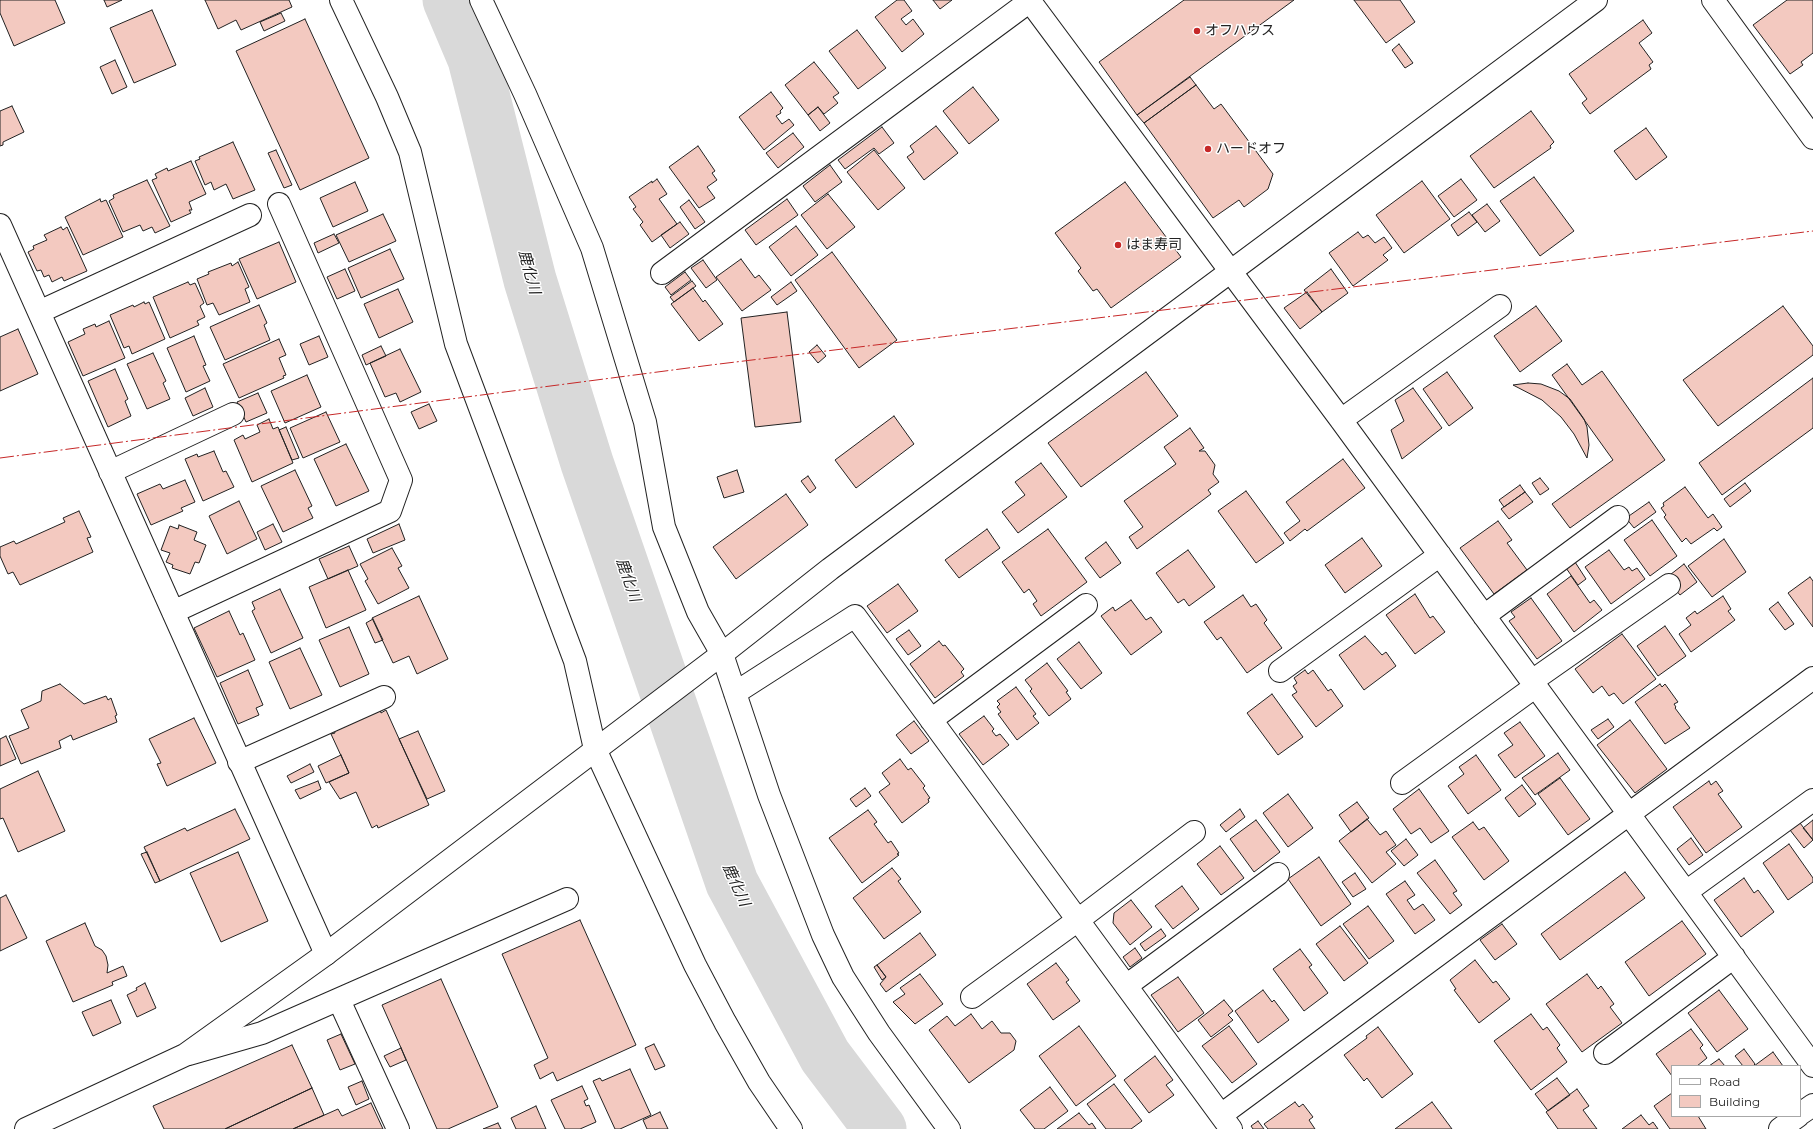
<!DOCTYPE html>
<html>
<head>
<meta charset="utf-8">
<style>
	body { margin:0 }
	#map { position:relative; width:1813px; height:1129px; overflow:hidden; background:#fff; font-family:Montserrat,sans-serif }
	canvas { display:block }
	.legend { position:absolute; left:1671px; top:1065px; width:130px; height:52px; box-sizing:border-box; background:#fff; border:1px solid #a7a7a7; margin:0; padding:5px 7px; list-style:none; font-size:12px; color:#222 }
	.legend li { display:flex; align-items:center; gap:8px; height:20px }
	.legend b { width:20px; border:1px solid #a7a7a7 }
</style>
</head>
<body>
<div id="map">
<canvas width="1813" height="1129"></canvas>
<ul class="legend">
<li><b style="height:5px;background:#fff"></b>Road</li>
<li><b style="height:11px;background:#f3c9c0"></b>Building</li>
</ul>
</div>
<script>
const ctx = document.querySelector('canvas').getContext('2d');
ctx.lineJoin = 'round';
const toPath = rows => new Path2D(rows.map(r => 'M' + r).join(''));
function stroke(path, color, width, dash) { ctx.strokeStyle = color; ctx.lineWidth = width; ctx.lineCap = dash ? 'butt' : 'round'; ctx.setLineDash(dash || []); ctx.stroke(path); }
function fillPath(path, color) { ctx.fillStyle = color; ctx.fill(path, 'evenodd'); }
function drawText(font, color, halo, rows, align = 'center') {
  ctx.font = font + ' Montserrat,"Noto Sans JP",sans-serif'; ctx.lineWidth = 3; ctx.setLineDash([]); ctx.textBaseline = 'middle'; ctx.strokeStyle = halo; ctx.fillStyle = color; for (const [text, x, y, turn = 0] of rows) {
    ctx.save(); ctx.translate(x, y); ctx.rotate((+turn || 0) * Math.PI / 180); ctx.textAlign = isNaN(turn) ? turn : align; if (halo) ctx.strokeText(text, 0, 0); ctx.fillText(text, 0, 0); ctx.restore();
  }
}
stroke(toPath([
	[449,0,474,59,530,280,587,463,732,883,825,1056,880,1129]
]), '#d9d9d9', 53);
const building = toPath([
	[0,0,55,0,65,23,14,46,0,13,0,0],
	[104,0,122,0,107,7,104,0],
	[205,0,289,0,292,7,241,30,236,20,218,29,205,0],
	[897,0,904,0,912,11,901,19,906,25,913,19,924,34,902,52,875,17,897,0],
	[933,0,952,0,940,9,933,0],
	[1184,0,1294,0,1137,115,1099,62,1184,0],
	[1354,0,1400,0,1415,22,1386,43,1354,0],
	[1787,0,1813,0,1813,53,1801,62,1803,65,1790,74,1753,25,1787,0],
	[152,10,176,65,134,83,110,28,152,10],
	[281,13,285,21,264,31,260,22,281,13],
	[305,19,369,158,300,190,236,51,305,19],
	[1643,20,1652,33,1639,43,1653,62,1649,65,1651,69,1590,114,1582,103,1587,99,1569,74,1643,20],
	[857,30,886,68,858,89,829,51,857,30],
	[1399,44,1413,63,1405,68,1392,50,1399,44],
	[115,60,127,87,112,94,100,67,115,60],
	[814,62,839,93,833,97,838,103,824,114,818,107,808,115,785,85,814,62],
	[1190,77,1196,85,1144,123,1137,115,1190,77],
	[1196,85,1214,109,1221,104,1273,174,1268,189,1244,207,1239,200,1213,218,1144,123,1196,85],
	[973,87,999,120,969,144,943,111,973,87],
	[771,92,783,108,780,111,781,113,776,116,782,124,789,119,794,125,764,150,739,117,771,92],
	[12,106,24,132,3,142,3,145,0,146,0,111,12,106],
	[818,107,830,123,820,131,808,115,818,107],
	[1531,111,1554,142,1550,146,1551,148,1494,188,1470,156,1531,111],
	[936,126,958,153,924,180,907,157,914,152,910,146,936,126],
	[882,127,894,143,879,154,874,148,845,169,838,160,882,127],
	[1646,128,1667,157,1636,180,1614,151,1646,128],
	[793,133,804,147,778,168,766,153,793,133],
	[233,142,255,190,233,199,226,184,214,190,211,182,205,185,195,161,200,159,199,157,233,142],
	[698,146,715,171,712,173,717,180,707,187,715,198,699,208,669,167,698,146],
	[276,150,292,185,284,188,268,153,276,150],
	[874,150,905,188,878,210,847,172,874,150],
	[191,161,206,194,189,202,192,210,189,210,191,213,171,222,152,180,157,178,155,174,167,168,168,171,191,161],
	[830,165,842,182,815,202,803,186,830,165],
	[1534,177,1574,231,1540,256,1500,201,1534,177],
	[657,179,667,194,659,199,677,224,652,242,640,225,643,222,633,209,636,207,629,197,652,181,652,183,657,179],
	[1461,179,1477,200,1454,217,1438,196,1461,179],
	[147,180,170,226,155,233,152,227,143,231,140,225,123,232,109,201,114,198,113,195,147,180],
	[1422,181,1450,219,1404,253,1376,215,1422,181],
	[355,182,368,211,333,227,320,198,355,182],
	[1125,182,1181,257,1111,308,1097,289,1093,291,1078,271,1081,268,1055,233,1125,182],
	[828,194,855,227,827,249,801,215,828,194],
	[100,199,101,202,106,200,123,237,83,255,65,217,100,199],
	[787,199,798,215,756,245,745,230,787,199],
	[689,200,705,222,695,229,680,207,689,200],
	[1487,204,1500,221,1485,232,1472,215,1487,204],
	[1469,212,1477,222,1458,236,1451,225,1469,212],
	[383,214,396,241,349,262,336,235,383,214],
	[680,222,689,234,670,248,661,235,680,222],
	[796,226,818,255,791,276,769,247,796,226],
	[61,227,63,230,67,227,87,271,64,281,62,277,52,282,49,275,44,277,41,270,37,271,28,252,34,249,33,246,47,240,44,235,61,227],
	[1358,232,1363,238,1368,235,1375,243,1384,237,1392,248,1383,255,1388,260,1353,286,1329,253,1358,232],
	[334,234,339,243,318,253,314,243,334,234],
	[279,242,296,282,257,299,239,259,279,242],
	[390,249,404,279,361,298,348,268,390,249],
	[832,252,897,340,859,368,795,280,832,252],
	[741,259,755,278,759,275,771,290,742,311,716,277,741,259],
	[703,260,717,280,706,288,691,268,703,260],
	[238,262,249,287,245,289,250,302,219,315,213,303,207,305,197,279,209,274,208,272,231,263,232,266,238,262],
	[345,269,355,291,337,299,327,277,345,269],
	[1331,269,1348,293,1322,312,1304,290,1331,269],
	[685,272,691,280,671,295,665,287,685,272],
	[692,281,696,286,674,302,670,297,692,281],
	[188,282,190,285,195,283,204,303,200,306,205,317,197,321,199,325,170,338,153,297,188,282],
	[791,282,797,291,777,305,771,297,791,282],
	[693,288,703,302,705,300,723,324,699,341,671,304,693,288],
	[398,289,413,322,379,338,364,304,398,289],
	[1307,292,1322,312,1300,329,1284,308,1307,292],
	[144,302,145,304,149,302,165,339,132,354,129,346,124,348,110,315,133,305,134,307,144,302],
	[259,305,267,323,264,325,270,340,225,360,210,327,259,305],
	[1536,306,1562,341,1520,372,1494,336,1536,306],
	[1783,306,1813,346,1813,355,1718,426,1683,380,1783,306],
	[787,312,801,422,755,427,741,318,787,312],
	[109,321,125,358,83,376,68,342,85,334,83,329,95,324,96,327,109,321],
	[18,329,38,374,0,391,0,337,18,329],
	[194,336,206,365,203,366,210,381,186,392,167,348,194,336],
	[319,336,328,357,309,365,300,344,319,336],
	[279,339,286,355,279,358,286,375,283,376,284,378,239,398,223,364,279,339],
	[817,345,826,356,818,363,809,352,817,345],
	[381,346,386,356,366,365,362,355,381,346],
	[400,349,421,392,400,402,396,393,385,397,370,363,400,349],
	[153,353,166,381,163,383,170,399,147,409,127,364,153,353],
	[1567,364,1582,385,1602,371,1665,460,1570,528,1552,504,1613,460,1552,375,1567,364],
	[115,369,128,399,125,401,131,416,108,427,88,381,115,369],
	[1146,372,1178,416,1081,487,1048,443,1146,372],
	[1447,372,1473,408,1449,426,1423,389,1447,372],
	[307,375,321,407,285,423,271,391,307,375],
	[1813,378,1813,428,1722,495,1699,463,1813,378],
	[1528,383,1541,384,1559,391,1570,399,1584,419,1587,427,1589,445,1587,458,1574,434,1561,417,1542,400,1513,385,1528,383],
	[205,388,213,407,193,416,185,398,205,388],
	[1413,388,1442,428,1402,459,1391,430,1404,421,1395,400,1413,388],
	[258,393,267,413,246,422,237,402,258,393],
	[429,404,437,421,419,429,411,412,429,404],
	[326,412,340,442,303,458,290,428,326,412],
	[894,416,914,444,856,488,835,460,894,416],
	[269,419,273,429,278,427,293,463,252,482,234,440,243,435,245,439,260,432,257,425,269,419],
	[286,427,299,458,292,460,279,430,286,427],
	[1190,428,1204,448,1199,451,1205,451,1215,465,1213,474,1219,482,1208,490,1211,494,1137,549,1129,537,1143,527,1124,501,1176,464,1164,447,1190,428],
	[346,444,369,491,336,506,314,459,346,444],
	[214,451,223,472,226,471,234,487,203,501,185,459,197,454,198,457,214,451],
	[1343,459,1365,488,1307,531,1305,529,1290,541,1284,533,1300,521,1286,502,1343,459],
	[1041,463,1067,497,1018,533,1002,512,1025,495,1015,482,1041,463],
	[295,470,312,506,308,508,313,518,283,532,261,486,295,470],
	[737,470,744,492,724,498,717,477,737,470],
	[808,476,816,488,810,493,801,481,808,476],
	[1540,478,1549,489,1540,495,1532,483,1540,478],
	[185,480,195,502,181,508,183,511,151,525,137,494,160,484,163,489,185,480],
	[1745,483,1751,491,1730,507,1724,499,1745,483],
	[1520,485,1525,492,1504,507,1499,500,1520,485],
	[1685,487,1708,518,1713,514,1722,527,1717,531,1714,528,1691,544,1686,538,1682,542,1664,517,1666,515,1661,508,1664,506,1663,503,1685,487],
	[1246,491,1284,543,1256,563,1218,511,1246,491],
	[1525,492,1533,502,1509,519,1501,509,1525,492],
	[786,494,808,525,736,579,713,547,786,494],
	[239,501,257,539,227,554,209,516,239,501],
	[1649,502,1656,512,1634,528,1626,518,1649,502],
	[79,511,91,537,87,538,93,552,20,585,13,572,8,574,0,556,0,547,14,541,16,544,65,522,63,518,79,511],
	[1652,520,1677,556,1650,576,1624,540,1652,520],
	[1498,521,1512,540,1507,543,1527,570,1494,594,1460,548,1498,521],
	[273,524,282,542,265,550,257,532,273,524],
	[399,524,405,540,373,553,367,539,399,524],
	[179,525,197,532,194,540,206,545,199,563,195,562,190,574,172,568,173,565,166,562,170,553,161,550,170,526,178,529,179,525],
	[987,529,1000,548,959,578,945,560,987,529],
	[1048,529,1087,582,1041,616,1033,604,1037,601,1029,589,1024,593,1002,562,1048,529],
	[1362,538,1382,566,1345,593,1325,565,1362,538],
	[1724,539,1746,572,1712,597,1688,566,1724,539],
	[1106,542,1121,563,1100,578,1085,558,1106,542],
	[349,546,358,566,328,579,319,559,349,546],
	[392,548,402,566,398,568,409,588,378,604,365,581,368,579,360,564,392,548],
	[1188,550,1215,587,1189,606,1184,599,1178,603,1156,573,1188,550],
	[1609,550,1624,570,1629,567,1632,571,1637,568,1645,579,1611,604,1585,567,1609,550],
	[1575,562,1586,579,1578,585,1566,568,1575,562],
	[1684,564,1697,582,1680,595,1666,578,1684,564],
	[348,570,366,610,326,628,309,587,348,570],
	[1571,576,1590,603,1594,600,1602,610,1574,632,1547,594,1571,576],
	[1810,577,1813,581,1813,627,1788,593,1810,577],
	[898,584,918,611,887,633,867,606,898,584],
	[280,589,303,638,271,653,252,611,255,609,252,602,280,589],
	[1415,594,1430,618,1433,616,1445,632,1415,654,1386,615,1415,594],
	[1243,595,1251,607,1256,604,1267,620,1264,623,1282,648,1247,673,1221,637,1217,640,1204,622,1243,595],
	[419,596,448,659,417,674,409,656,393,663,372,618,419,596],
	[1723,596,1731,609,1728,611,1735,620,1691,652,1679,634,1691,625,1686,618,1695,611,1697,614,1723,596],
	[1531,598,1562,641,1537,659,1509,621,1515,617,1511,612,1531,598],
	[1131,600,1146,620,1151,617,1162,632,1131,655,1101,616,1113,607,1115,611,1131,600],
	[1778,602,1794,624,1785,630,1769,609,1778,602],
	[229,611,240,635,243,633,255,660,217,677,194,628,229,611],
	[373,619,383,640,375,643,366,623,373,619],
	[1665,626,1686,656,1658,676,1637,646,1665,626],
	[349,627,369,674,340,687,319,640,349,627],
	[909,630,921,646,908,655,896,639,909,630],
	[1622,634,1656,679,1623,704,1614,693,1609,696,1602,686,1593,693,1575,669,1622,634],
	[1365,636,1382,655,1386,652,1396,666,1364,690,1339,655,1365,636],
	[939,641,943,646,945,645,964,669,961,672,964,676,935,698,910,664,939,641],
	[1079,642,1102,673,1081,689,1057,659,1079,642],
	[300,648,322,695,290,709,269,662,300,648],
	[1047,663,1068,691,1066,692,1071,699,1049,716,1030,691,1032,689,1025,680,1047,663],
	[248,670,263,705,256,708,259,715,238,724,220,683,248,670],
	[1305,670,1308,674,1313,670,1328,691,1331,689,1343,706,1316,727,1292,695,1297,692,1293,686,1297,683,1294,678,1305,670],
	[60,684,84,704,106,696,108,700,111,698,117,715,115,716,117,722,73,740,71,735,59,741,61,748,21,764,9,736,29,728,21,710,41,701,42,691,60,684],
	[1660,684,1662,687,1665,684,1678,702,1674,704,1676,707,1675,708,1690,728,1665,744,1635,702,1660,684],
	[1016,687,1036,714,1033,716,1039,723,1017,740,998,714,1001,712,997,707,1000,704,997,701,1016,687],
	[1272,694,1303,737,1278,755,1247,713,1272,694],
	[380,709,381,713,386,710,429,805,378,828,377,825,372,828,356,792,340,799,329,782,349,773,331,734,335,733,334,730,380,709],
	[984,716,994,729,992,731,996,736,1000,734,1009,745,983,765,959,734,984,716],
	[194,718,216,763,167,786,157,764,161,763,149,739,194,718],
	[1608,719,1614,727,1598,739,1591,730,1608,719],
	[1630,720,1667,769,1635,793,1597,745,1630,720],
	[914,721,929,741,911,754,896,735,914,721],
	[1520,722,1545,756,1515,778,1498,755,1513,745,1504,733,1520,722],
	[418,731,445,791,427,799,399,739,418,731],
	[6,736,16,759,0,766,0,739,6,736],
	[1558,753,1570,770,1535,795,1522,778,1558,753],
	[341,755,349,773,326,783,318,766,341,755],
	[1476,755,1501,790,1468,814,1448,786,1464,774,1459,767,1476,755],
	[900,759,908,770,911,768,925,786,923,788,930,798,928,799,929,802,902,823,879,792,890,784,882,773,900,759],
	[310,764,314,772,291,783,287,776,310,764],
	[38,771,65,831,18,852,3,818,0,819,0,789,38,771],
	[1560,778,1590,819,1568,835,1538,794,1560,778],
	[318,781,321,789,300,799,295,790,318,781],
	[1709,781,1711,785,1716,781,1723,791,1718,794,1742,827,1706,853,1673,807,1709,781],
	[1522,785,1536,804,1519,817,1505,798,1522,785],
	[865,788,871,796,856,807,850,799,865,788],
	[1419,789,1449,831,1431,843,1420,828,1411,834,1393,809,1419,789],
	[1288,794,1313,828,1288,847,1263,813,1288,794],
	[1357,802,1369,818,1351,832,1339,815,1357,802],
	[235,809,250,839,160,881,144,847,185,828,187,831,235,809],
	[1240,809,1245,817,1226,832,1220,825,1240,809],
	[868,810,877,822,874,824,888,843,891,841,899,853,897,854,899,855,862,883,829,838,868,810],
	[1367,819,1380,835,1386,831,1396,845,1386,852,1396,864,1372,883,1339,841,1367,819],
	[1256,820,1280,852,1254,872,1230,839,1256,820],
	[1813,820,1813,840,1803,828,1813,820],
	[1473,822,1479,830,1484,827,1509,861,1484,880,1452,837,1473,822],
	[1800,823,1813,840,1804,848,1790,830,1800,823],
	[1691,838,1703,855,1689,865,1677,849,1691,838],
	[1406,839,1418,855,1404,866,1391,851,1406,839],
	[1789,844,1813,878,1813,882,1788,900,1763,863,1789,844],
	[1220,846,1244,878,1221,895,1197,864,1220,846],
	[147,852,160,881,155,883,141,854,147,852],
	[238,852,268,921,221,942,190,873,238,852],
	[1319,857,1351,904,1321,926,1288,879,1319,857],
	[1435,860,1457,891,1453,893,1462,905,1450,914,1417,873,1435,860],
	[892,868,901,879,898,881,921,912,884,939,853,898,892,868],
	[1625,872,1645,898,1560,960,1541,934,1625,872],
	[1355,873,1366,889,1353,897,1342,882,1355,873],
	[1744,878,1754,893,1758,890,1774,912,1741,937,1714,900,1744,878],
	[1405,881,1415,895,1407,900,1414,910,1423,904,1435,920,1415,934,1386,894,1405,881],
	[1182,886,1199,909,1173,929,1155,906,1182,886],
	[6,895,27,938,0,951,0,898,6,895],
	[1131,900,1152,927,1130,945,1113,923,1114,913,1131,900],
	[1368,906,1394,941,1369,959,1343,924,1368,906],
	[580,920,636,1045,557,1081,553,1072,540,1079,534,1065,548,1058,502,954,580,920],
	[1682,921,1706,954,1649,996,1625,962,1682,921],
	[85,923,95,946,102,950,106,956,108,965,107,973,123,966,127,976,112,982,113,985,73,1002,46,941,85,923],
	[1502,924,1517,944,1495,960,1480,940,1502,924],
	[1340,926,1368,963,1344,981,1316,944,1340,926],
	[1161,929,1166,936,1145,951,1140,944,1161,929],
	[920,933,936,955,886,992,880,984,886,977,877,965,920,933],
	[1135,948,1142,958,1130,967,1123,957,1135,948],
	[1300,949,1312,965,1309,967,1328,993,1304,1011,1273,969,1300,949],
	[1475,960,1493,983,1496,981,1510,999,1479,1023,1454,990,1456,989,1450,980,1475,960],
	[1056,963,1069,980,1066,982,1080,1001,1053,1020,1027,984,1056,963],
	[877,965,886,977,882,980,874,967,877,965],
	[920,974,943,1004,915,1024,893,1002,905,994,900,988,920,974],
	[1587,974,1598,989,1601,986,1614,1004,1610,1007,1622,1023,1582,1052,1546,1004,1587,974],
	[1178,977,1204,1013,1178,1032,1151,995,1178,977],
	[441,979,498,1107,448,1129,437,1129,382,1005,441,979],
	[145,983,156,1008,137,1017,127,995,137,990,136,988,145,983],
	[1263,990,1272,1002,1274,1000,1289,1020,1258,1043,1235,1011,1263,990],
	[1719,990,1748,1029,1717,1052,1688,1013,1719,990],
	[111,1000,121,1023,93,1036,82,1012,111,1000],
	[1224,1000,1233,1011,1228,1015,1233,1020,1211,1037,1198,1020,1224,1000],
	[971,1014,982,1029,992,1021,1001,1033,1010,1033,1016,1041,1014,1050,969,1083,929,1030,947,1016,955,1026,971,1014],
	[1531,1014,1543,1030,1547,1027,1560,1045,1557,1048,1567,1062,1531,1090,1494,1041,1531,1014],
	[1079,1026,1116,1076,1076,1106,1039,1056,1079,1026],
	[1229,1026,1257,1064,1232,1083,1202,1046,1229,1026],
	[1378,1027,1413,1074,1382,1098,1367,1078,1364,1081,1344,1055,1367,1038,1366,1036,1378,1027],
	[1691,1029,1703,1045,1700,1048,1707,1058,1697,1066,1672,1066,1672,1076,1656,1054,1691,1029],
	[341,1034,355,1064,340,1070,327,1040,341,1034],
	[654,1044,665,1066,655,1070,645,1048,654,1044],
	[292,1045,312,1088,225,1129,164,1129,153,1106,292,1045],
	[401,1048,406,1060,390,1067,384,1056,401,1048],
	[1744,1049,1755,1064,1753,1066,1743,1066,1735,1056,1744,1049],
	[1773,1052,1783,1066,1754,1066,1773,1052],
	[1155,1056,1173,1080,1166,1085,1174,1095,1149,1113,1124,1080,1155,1056],
	[1719,1059,1725,1066,1709,1066,1719,1059],
	[630,1069,651,1115,620,1129,615,1129,593,1081,600,1078,602,1081,630,1069],
	[1557,1078,1570,1095,1548,1111,1535,1094,1557,1078],
	[362,1081,369,1099,356,1105,348,1087,362,1081],
	[1114,1084,1142,1121,1131,1129,1106,1129,1087,1104,1114,1084],
	[582,1086,588,1099,584,1101,586,1106,589,1105,596,1122,580,1129,565,1129,551,1100,582,1086],
	[1050,1087,1068,1111,1044,1129,1035,1129,1020,1110,1050,1087],
	[312,1088,324,1115,293,1129,225,1129,312,1088],
	[1577,1089,1589,1106,1583,1110,1597,1129,1558,1129,1546,1112,1577,1089],
	[1672,1093,1672,1116,1698,1116,1706,1129,1670,1129,1654,1106,1672,1093],
	[1295,1102,1299,1107,1303,1104,1313,1117,1309,1120,1315,1129,1268,1129,1264,1124,1295,1102],
	[1432,1102,1452,1129,1395,1129,1432,1102],
	[371,1103,383,1129,293,1129,338,1109,342,1116,371,1103],
	[536,1106,546,1129,516,1129,511,1118,536,1106],
	[660,1112,668,1129,647,1129,643,1120,660,1112],
	[1079,1113,1089,1125,1092,1123,1096,1129,1057,1129,1079,1113],
	[1641,1115,1649,1125,1653,1122,1658,1129,1622,1129,1641,1115],
	[1258,1121,1264,1129,1253,1129,1251,1126,1258,1121],
	[498,1123,501,1129,483,1129,498,1123]
]);
fillPath(building, '#f3c9c0');
stroke(building, '#222', 1);
const street = toPath([
	[341,0,387,97,410,152,456,344,575,661,595,749,695,965,725,1022,759,1082,791,1129],
	[481,0,525,94,592,248,645,422,664,527,698,612,722,654,769,795,823,935,843,977,879,1033,949,1129],
	[1029,0,1341,420,1813,1066],
	[1713,0,1813,138],
	[0,225,326,954],
	[662,273,1030,1],
	[39,312,250,215],
	[1341,420,1500,306],
	[110,472,233,414],
	[173,612,390,511,401,480,279,204],
	[1484,616,1618,517],
	[1280,671,1440,555],
	[1532,681,1669,585],
	[735,693,855,616,1231,1129],
	[931,720,1086,605],
	[239,762,384,697],
	[1402,783,1536,686],
	[1686,892,1813,800],
	[1126,986,1278,874],
	[972,997,1078,920,1194,832],
	[339,1000,398,1129],
	[1605,1053,1734,957],
	[189,1054,262,1033,567,899],
	[1800,1114,1813,1105],
	[1221,1115,1813,678],
	[1780,1129,1798,1116]
]);
const secondary = toPath([
	[26,1129,185,1055,326,954,722,654,830,569,1596,0]
]);
stroke(street, '#222', 24);
stroke(secondary, '#222', 24);
stroke(street, '#fff', 22);
stroke(secondary, '#fff', 22);
stroke(toPath([
	[0,458,711,365,1813,231]
]), '#c62828', 1, [14, 3, 2, 3]);
for (const [x, y, r, color] of [
	[1197,31,4,"#c62828"],
	[1208,149,4,"#c62828"],
	[1118,245,4,"#c62828"]
]) { const dot = new Path2D(); dot.arc(x, y, r, 0, 2 * Math.PI); ctx.fillStyle = color; ctx.fill(dot); stroke(dot, '#fff', 1.5); }
drawText('14px', '#222', '#fff', [
	["オフハウス",1205,31],
	["ハードオフ",1216,149],
	["はま寿司",1126,245]
], 'left');
drawText('italic 15px', '#222', '#fff', [
	["鹿化川",529,272,75],
	["鹿化川",628,580,71],
	["鹿化川",736,885,66]
]);
</script>
</body>
</html>
